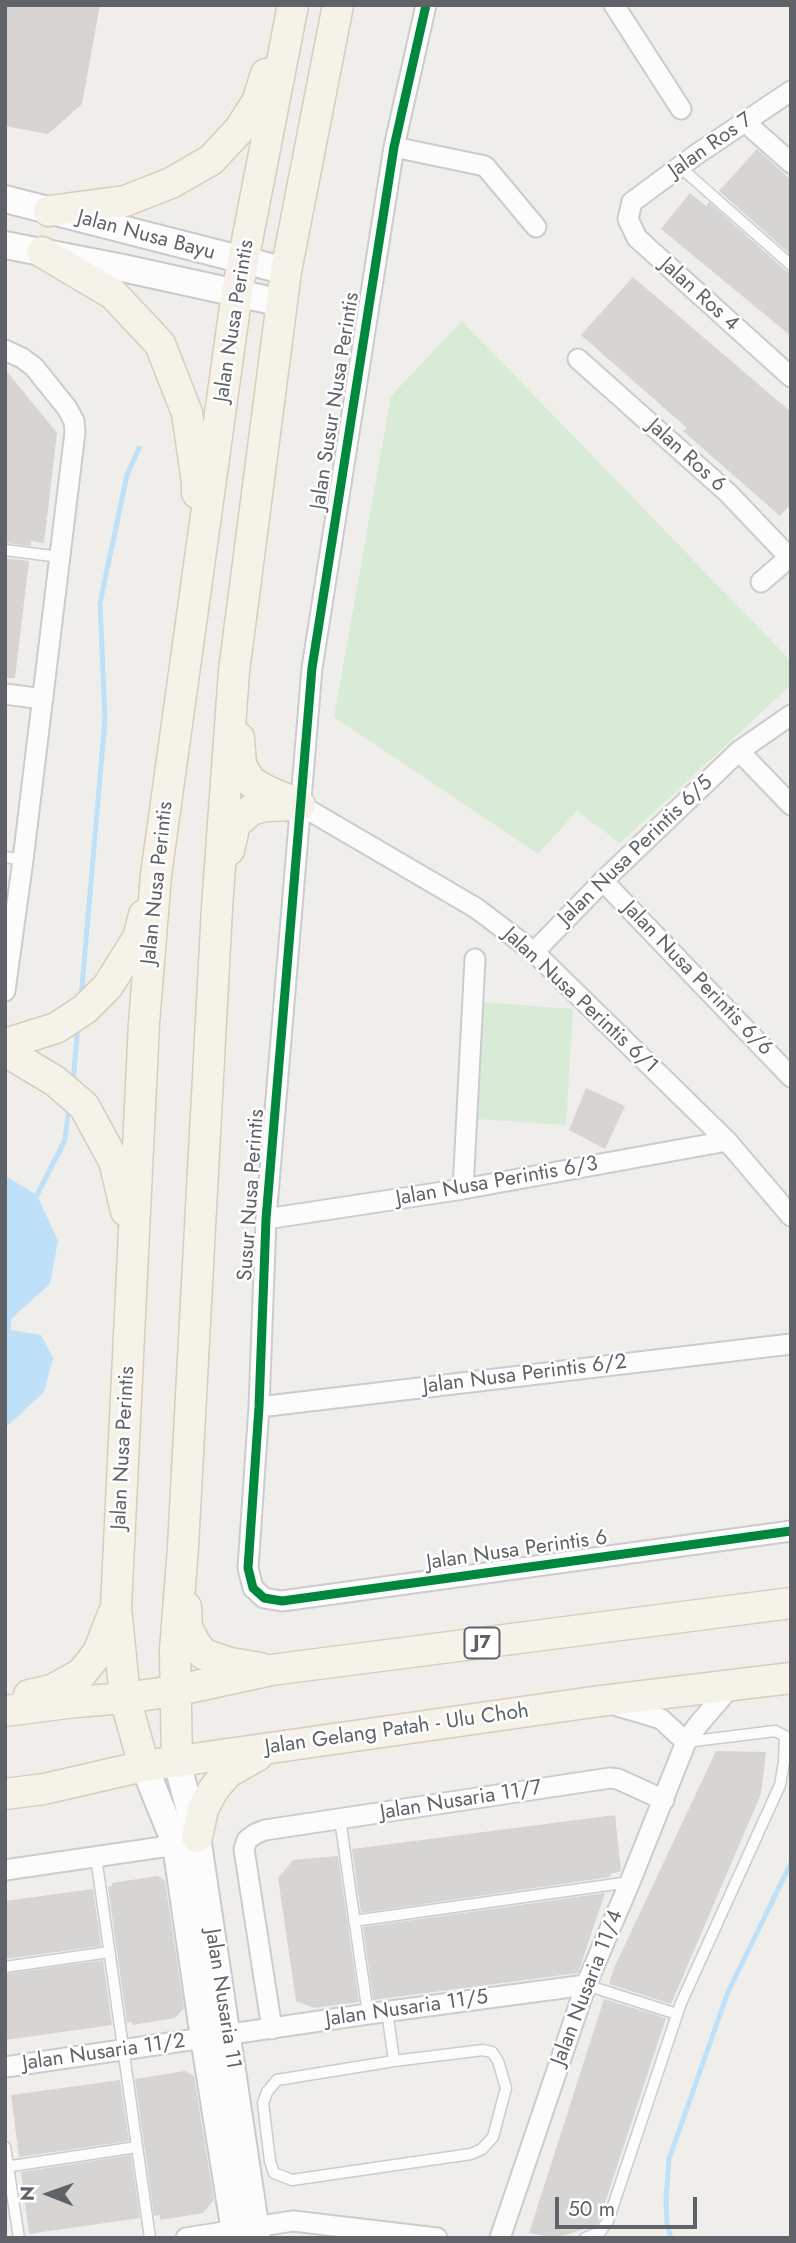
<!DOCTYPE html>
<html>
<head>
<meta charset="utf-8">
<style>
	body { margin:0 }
	#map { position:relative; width:796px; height:2243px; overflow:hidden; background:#efeeea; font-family:Jost,sans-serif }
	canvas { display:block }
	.frame { position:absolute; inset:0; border:7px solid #5f6368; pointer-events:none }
	.north { position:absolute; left:14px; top:2159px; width:70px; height:70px; -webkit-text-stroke:5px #fff; paint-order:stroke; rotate:271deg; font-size:19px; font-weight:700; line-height:28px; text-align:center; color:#5f6368 }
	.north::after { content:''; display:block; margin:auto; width:24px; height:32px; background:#5f6368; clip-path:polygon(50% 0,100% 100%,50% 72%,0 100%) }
	.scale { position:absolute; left:555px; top:2197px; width:142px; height:32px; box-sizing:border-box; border:4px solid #5f6368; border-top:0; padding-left:9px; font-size:21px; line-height:24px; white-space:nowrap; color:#5f6368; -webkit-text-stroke:5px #fff; paint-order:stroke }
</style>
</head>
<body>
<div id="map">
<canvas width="796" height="2243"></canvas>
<div class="frame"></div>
<div class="north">N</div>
<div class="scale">50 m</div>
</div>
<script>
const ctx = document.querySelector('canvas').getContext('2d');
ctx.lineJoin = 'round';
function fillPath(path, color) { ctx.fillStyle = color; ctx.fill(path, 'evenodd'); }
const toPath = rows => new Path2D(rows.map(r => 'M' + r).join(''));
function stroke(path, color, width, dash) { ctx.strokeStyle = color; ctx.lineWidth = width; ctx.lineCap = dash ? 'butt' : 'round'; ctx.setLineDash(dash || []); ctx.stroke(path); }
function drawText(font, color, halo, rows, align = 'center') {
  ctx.font = font + ' Jost,sans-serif'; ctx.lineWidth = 5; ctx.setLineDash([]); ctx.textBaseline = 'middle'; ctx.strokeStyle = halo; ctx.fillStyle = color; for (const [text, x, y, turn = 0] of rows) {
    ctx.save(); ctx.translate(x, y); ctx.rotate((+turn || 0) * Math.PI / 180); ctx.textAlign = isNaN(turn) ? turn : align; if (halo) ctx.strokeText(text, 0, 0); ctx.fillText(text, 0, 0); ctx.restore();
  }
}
fillPath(toPath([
	[462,321,791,661,791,685,620,843,577,811,538,854,334,717,391,396],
	[483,1002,573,1009,566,1125,476,1119]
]), '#d8ebd6');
fillPath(toPath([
	[5,1176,37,1195,58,1241,50,1284,11,1319,11,1330,41,1335,53,1358,44,1392,5,1428]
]), '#bfe0f9');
stroke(toPath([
	[81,998,105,719,100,603,127,475,139,448],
	[73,1082,78,1025],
	[37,1195,65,1140,69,1105],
	[671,2238,667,2225,666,2200,669,2159,728,1992,791,1863]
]), '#bfe0f9', 5);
fillPath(toPath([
	[5,5,100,5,82,104,48,134,5,126],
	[757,149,791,180,791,255,719,191],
	[690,193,706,206,709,202,786,271,791,272,791,336,661,229],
	[633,277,791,412,791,504,780,516,683,431,687,428,581,335],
	[5,369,57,433,44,543,31,541,31,546,5,543],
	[5,558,29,561,15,678,5,678],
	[586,1088,625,1106,605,1149,569,1130],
	[716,1751,766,1752,761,1794,671,2004,609,1984,614,1968],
	[615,1815,621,1871,611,1874,610,1877,361,1913,352,1849],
	[338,1856,359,2002,314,2008,296,2001,278,1878,293,1860],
	[158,1876,165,1881,184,2008,175,2018,132,2025,132,2022,127,2023,108,1887,112,1886,112,1883],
	[93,1889,101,1946,5,1959,5,1901],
	[605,1893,578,1973,373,2000,363,1927],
	[103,1960,112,2025,5,2040,5,1974],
	[604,1999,666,2018,599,2221,596,2225,556,2238,529,2233],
	[185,2071,194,2076,214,2200,203,2213,160,2220,160,2215,154,2216,135,2079],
	[120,2080,129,2141,19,2157,11,2095],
	[131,2155,140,2218,29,2234,21,2172]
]), '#d6d5d3');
const lane = toPath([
	[680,167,791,265],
	[5,550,60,557],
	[5,857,23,860],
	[340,1819,368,2014],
	[96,1857,150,2238],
	[354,1921,630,1882],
	[5,1967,109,1952],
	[586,1985,677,2014],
	[387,2011,394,2061,277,2080,267,2092,263,2103,270,2161,274,2173,292,2180,471,2154,482,2149,493,2137,506,2088,498,2061,492,2052,483,2050,394,2061],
	[5,2147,19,2238],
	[5,2167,137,2147],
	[585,2238,600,2232,608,2221,681,2003,780,1785,784,1762,785,1736,775,1731,686,1742]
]);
const street = toPath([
	[426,5,394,147,312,668,266,1219,259,1407,248,1568,253,1588,264,1598,282,1601,791,1531],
	[614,5,681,109],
	[791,91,697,154,632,202,628,219,637,238,791,377],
	[745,122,791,163],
	[394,147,485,166,536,227],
	[5,350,22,358,34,367,67,408,74,421,75,432,23,860,5,991],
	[578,359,728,493,789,557],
	[761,582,791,556],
	[5,694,43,699],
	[739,751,791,805],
	[300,805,476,908,534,952,727,1141,791,1216],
	[603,881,791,1077],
	[534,952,603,881,739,751,791,715],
	[463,1189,475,959],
	[266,1219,463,1189,727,1141],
	[259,1407,791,1344],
	[614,1705,661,1719,686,1742],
	[5,1870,176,1845],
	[272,2029,244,1849,247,1840,255,1834,265,1830,610,1778,618,1779,664,1800],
	[5,2067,368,2014,586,1985],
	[186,2238,293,2221,437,2238],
	[500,2238,586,1985,630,1882,686,1742,697,1726,733,1684]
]);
const secondary = toPath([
	[5,199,286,271],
	[5,245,123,268,282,303],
	[177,1762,197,1837,257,2238],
	[144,1766,176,1845,204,2038,236,2238]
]);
const primary = toPath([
	[49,211,125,201,171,183,211,160,239,130,257,102,266,74],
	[42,252,113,294,160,344,187,413,197,482,197,493],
	[239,738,241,765,250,781,265,790,300,805],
	[229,850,235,824,251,810,265,806,296,805],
	[5,1044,56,1028,85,1009,108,986,138,938,144,915],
	[5,1051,55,1081,84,1106,114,1161,126,1211],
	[186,1607,187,1628,195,1643,203,1654,230,1663,260,1668],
	[29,1695,52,1690,81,1674,98,1653,113,1614],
	[5,1711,75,1702,125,1698,174,1691,271,1670,791,1603],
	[177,1762,175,1651,183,1547,217,908,234,671,286,271,338,5],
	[144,1766,125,1698,116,1607,144,1023,156,875,237,292,293,5],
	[5,1794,44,1789,144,1766,600,1701,791,1678],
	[197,1837,203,1809,213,1790,227,1773,257,1756]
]);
stroke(lane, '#cbcccc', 13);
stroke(street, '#cbcccc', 23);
stroke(secondary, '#cacacb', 30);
stroke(primary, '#d7ceb8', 33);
stroke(lane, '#fdfcfc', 10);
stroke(street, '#fdfcfc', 19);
stroke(secondary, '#fdfcfc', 26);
stroke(primary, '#f4f2e9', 30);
stroke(toPath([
	[426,5,394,147,312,668,266,1219,259,1407,248,1568,253,1588,264,1598,282,1601,791,1531]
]), '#00873e', 9);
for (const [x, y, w] of [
	[482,1643,35]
]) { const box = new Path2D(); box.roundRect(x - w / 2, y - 15.5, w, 31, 5); ctx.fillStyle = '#fff'; ctx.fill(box); stroke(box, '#5f6368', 2); }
drawText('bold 19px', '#5f6368', null, [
	["J7",482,1643]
]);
drawText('21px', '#5f6368', '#fff', [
	["Jalan Ros 7",711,146,-35],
	["Jalan Nusa Bayu",146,236,15],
	["Jalan Ros 4",699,295,42],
	["Jalan Nusa Perintis",235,321,-81],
	["Jalan Susur Nusa Perintis",336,401,-81],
	["Jalan Ros 6",686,456,42],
	["Jalan Nusa Perintis 6/5",636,851,-44],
	["Jalan Nusa Perintis",158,883,-84],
	["Jalan Nusa Perintis 6/6",697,979,46],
	["Jalan Nusa Perintis 6/1",580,1001,43],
	["Jalan Nusa Perintis 6/3",497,1182,-10],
	["Susur Nusa Perintis",252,1195,-86],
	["Jalan Nusa Perintis 6/2",525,1375,-7],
	["Jalan Nusa Perintis",124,1448,-87],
	["Jalan Nusa Perintis 6",517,1551,-8],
	["Jalan Gelang Patah - Ulu Choh",397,1730,-8],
	["Jalan Nusaria 11/7",461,1801,-9],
	["Jalan Nusaria 11/4",588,1988,-69],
	["Jalan Nusaria 11",222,1999,81],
	["Jalan Nusaria 11/5",407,2009,-8],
	["Jalan Nusaria 11/2",104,2053,-8]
]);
</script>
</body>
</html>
